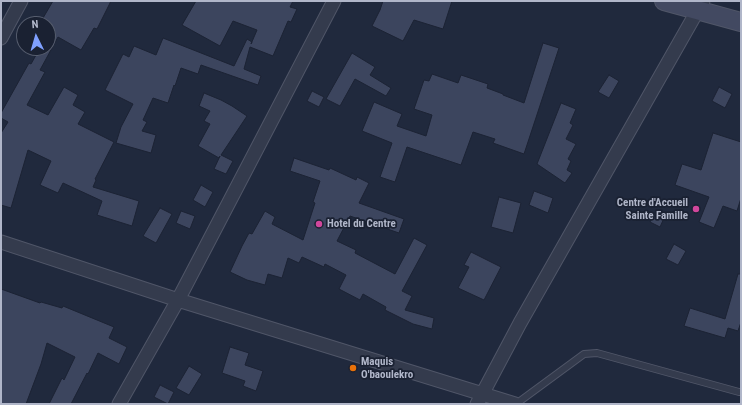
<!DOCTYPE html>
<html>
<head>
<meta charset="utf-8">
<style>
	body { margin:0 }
	#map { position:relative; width:742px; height:405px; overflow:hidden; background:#20293d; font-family:"Roboto Condensed",sans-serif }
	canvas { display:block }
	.frame { position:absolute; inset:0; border:2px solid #b0b6c9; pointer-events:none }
	.north { position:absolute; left:16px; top:16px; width:40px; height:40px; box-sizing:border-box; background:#1a2132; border:1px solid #565d6e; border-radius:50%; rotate:355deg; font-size:11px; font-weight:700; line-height:16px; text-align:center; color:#b0b6c9 }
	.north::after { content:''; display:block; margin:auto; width:14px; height:18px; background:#7fa0ff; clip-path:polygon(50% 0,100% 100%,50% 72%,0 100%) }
</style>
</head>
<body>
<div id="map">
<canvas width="742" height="405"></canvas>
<div class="frame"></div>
<div class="north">N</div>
</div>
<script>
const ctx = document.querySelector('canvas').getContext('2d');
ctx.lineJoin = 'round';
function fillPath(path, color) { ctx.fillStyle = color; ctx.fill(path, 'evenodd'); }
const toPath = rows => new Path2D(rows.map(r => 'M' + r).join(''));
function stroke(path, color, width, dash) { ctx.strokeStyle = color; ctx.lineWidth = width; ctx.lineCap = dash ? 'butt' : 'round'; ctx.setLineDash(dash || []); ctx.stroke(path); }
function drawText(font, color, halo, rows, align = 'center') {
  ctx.font = font + ' "Roboto Condensed",sans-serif'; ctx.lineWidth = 3.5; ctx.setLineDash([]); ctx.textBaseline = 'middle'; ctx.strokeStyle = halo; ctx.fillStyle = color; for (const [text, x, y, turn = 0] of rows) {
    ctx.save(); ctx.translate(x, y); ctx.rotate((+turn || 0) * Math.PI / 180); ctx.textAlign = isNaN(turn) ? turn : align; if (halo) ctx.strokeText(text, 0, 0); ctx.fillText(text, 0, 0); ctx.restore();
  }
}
const building = toPath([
	[53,1,111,1,97,29,94,28,81,50,58,37,40,70,45,72,27,105,48,115,64,87,78,95,73,105,85,112,78,124,114,142,95,179,96,180,93,187,139,201,132,226,97,215,102,201,63,183,58,193,40,185,51,161,28,150,11,208,1,205,1,133,8,122,1,118,1,113,29,63,31,64,40,48,48,48,48,21,43,18,53,1],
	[196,1,293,1,290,7,297,9,291,22,288,21,273,56,250,47,244,69,261,76,258,85,201,65,198,74,181,68,175,86,174,85,168,103,153,98,143,120,147,122,142,131,156,135,151,153,116,143,121,127,133,104,105,90,123,54,129,57,134,46,156,55,163,38,234,66,247,39,252,42,251,44,257,30,233,21,220,46,182,25,196,1],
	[383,1,452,1,443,29,414,20,403,41,372,26,380,10,383,1],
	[543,43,559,48,524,154,493,143,495,139,473,132,461,165,407,147,395,182,380,177,392,143,362,131,374,102,402,114,397,126,426,136,432,115,414,109,424,80,429,81,432,74,458,83,461,75,488,84,487,88,503,94,503,95,524,103,543,43],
	[352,53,375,67,370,75,391,88,386,96,355,79,340,106,326,99,352,53],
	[609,75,619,81,609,98,598,92,609,75],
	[719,87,732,94,725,108,712,101,719,87],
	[312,91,324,97,319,107,307,101,312,91],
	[204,93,221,100,232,106,247,116,221,155,233,161,226,174,214,169,220,156,219,158,198,146,210,124,204,121,210,111,199,106,204,93],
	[561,103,576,109,570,123,573,125,566,139,576,144,568,159,571,161,567,170,572,173,565,183,537,164,561,103],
	[713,133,741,142,741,198,737,211,723,206,714,228,699,222,709,197,675,185,682,164,701,170,713,133],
	[294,158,329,170,330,168,356,180,357,177,369,183,359,203,404,219,399,233,350,216,337,241,356,250,355,253,395,274,414,238,427,245,402,291,412,296,405,310,434,318,432,329,413,324,385,310,386,307,363,294,360,300,339,289,346,275,325,264,324,267,302,257,299,263,288,258,282,278,268,274,265,285,247,280,230,272,242,246,249,233,252,234,265,211,275,217,272,224,303,240,315,203,313,202,320,181,290,171,294,158],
	[201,185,213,192,205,207,193,200,201,185],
	[534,191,553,198,548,213,529,205,534,191],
	[499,197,521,203,513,233,491,227,499,197],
	[160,208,172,214,156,243,143,236,160,208],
	[181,211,195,216,190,229,176,223,181,211],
	[656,211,665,216,660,227,650,222,656,211],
	[674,244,686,251,678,265,666,259,674,244],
	[471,252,501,267,484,300,458,288,469,267,464,265,471,252],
	[738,274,741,274,741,322,738,331,728,328,725,338,684,326,690,308,725,319,738,274],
	[1,289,40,303,41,302,62,308,63,306,114,327,109,338,127,347,119,364,98,353,88,374,87,373,71,404,49,404,62,378,64,380,75,357,47,343,41,364,26,404,1,404,1,289],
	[230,347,249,353,245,365,263,371,256,391,243,386,245,381,222,373,230,347],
	[189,366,202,374,189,395,176,388,189,366],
	[160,385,174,392,168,404,154,397,160,385]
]);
fillPath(building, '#3c455e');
stroke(building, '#1c2334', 1);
const lane = toPath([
	[516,404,584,354,597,353,739,392,741,392]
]);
const street = toPath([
	[1,38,21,1],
	[1,242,178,300,515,404],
	[119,404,178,300,334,1],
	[477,404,520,323,703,1]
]);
const secondary = toPath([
	[664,1,741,22]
]);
stroke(lane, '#505668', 8);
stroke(street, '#505668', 15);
stroke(secondary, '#505668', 20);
stroke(lane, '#343b4d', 6);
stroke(street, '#343b4d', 13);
stroke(secondary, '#424961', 18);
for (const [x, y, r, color] of [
	[696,209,4,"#d1479c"],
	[319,224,4,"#d1479c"],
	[353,368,4,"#e8710a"]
]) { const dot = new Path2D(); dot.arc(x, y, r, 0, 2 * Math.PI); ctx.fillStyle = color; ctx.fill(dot); stroke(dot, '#1a2132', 1.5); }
drawText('bold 11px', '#b0b6c9', '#1a2132', [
	["Centre d'Accueil",688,203,"right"],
	["Sainte Famille",688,216,"right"],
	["Hotel du Centre",327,224],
	["Maquis",361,362],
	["O'baoulekro",361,375]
], 'left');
</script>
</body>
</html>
